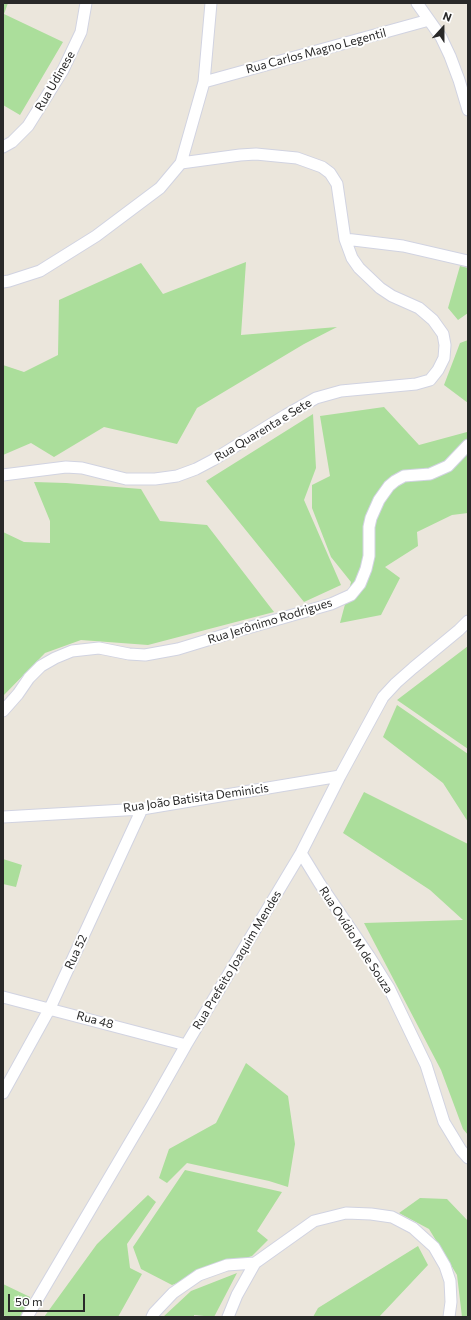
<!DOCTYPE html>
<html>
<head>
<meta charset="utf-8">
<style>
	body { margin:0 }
	#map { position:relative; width:471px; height:1320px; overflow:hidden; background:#ebe6dc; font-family:Commissioner,sans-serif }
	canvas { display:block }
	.frame { position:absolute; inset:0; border:4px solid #292929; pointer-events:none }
	.north { position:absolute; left:423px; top:8px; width:40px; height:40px; -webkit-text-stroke:3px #fff; paint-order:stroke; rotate:21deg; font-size:11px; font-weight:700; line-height:16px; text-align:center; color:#292929 }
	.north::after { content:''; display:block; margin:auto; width:14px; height:18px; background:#292929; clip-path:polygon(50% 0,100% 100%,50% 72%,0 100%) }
	.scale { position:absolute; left:8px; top:1294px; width:77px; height:18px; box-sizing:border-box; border:2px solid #292929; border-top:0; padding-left:5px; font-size:12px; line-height:14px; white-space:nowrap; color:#292929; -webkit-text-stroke:3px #fff; paint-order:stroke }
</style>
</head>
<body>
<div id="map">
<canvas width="471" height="1320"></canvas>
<div class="frame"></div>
<div class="north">N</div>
<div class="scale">50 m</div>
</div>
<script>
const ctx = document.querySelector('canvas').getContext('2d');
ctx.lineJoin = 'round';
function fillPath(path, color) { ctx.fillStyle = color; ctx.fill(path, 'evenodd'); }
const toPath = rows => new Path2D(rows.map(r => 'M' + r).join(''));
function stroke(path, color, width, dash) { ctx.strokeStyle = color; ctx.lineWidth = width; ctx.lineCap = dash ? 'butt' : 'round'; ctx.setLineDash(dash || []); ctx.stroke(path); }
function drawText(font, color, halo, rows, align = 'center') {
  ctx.font = font + ' Commissioner,sans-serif'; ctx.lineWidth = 4; ctx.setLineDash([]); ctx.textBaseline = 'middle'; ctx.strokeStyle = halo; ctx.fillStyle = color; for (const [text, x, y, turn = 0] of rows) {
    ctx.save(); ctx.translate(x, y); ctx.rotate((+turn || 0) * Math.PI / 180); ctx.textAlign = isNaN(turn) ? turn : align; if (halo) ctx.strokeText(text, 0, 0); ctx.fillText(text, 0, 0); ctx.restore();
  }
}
fillPath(toPath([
	[3,3,8,3,4,14,63,42,20,115,3,105],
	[246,262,241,335,337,327,304,344,197,408,177,444,104,427,54,457,31,443,3,455,3,365,24,372,58,355,59,300,141,263,163,294],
	[460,266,468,268,468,313,458,320,448,308],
	[468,340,468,403,444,385,460,343],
	[384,407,419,445,467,432,468,431,468,513,452,515,417,532,418,546,385,567,400,578,381,615,340,623,351,582,331,557,312,508,312,485,330,476,320,416],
	[313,414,316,468,304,500,341,585,304,602,206,481],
	[34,482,66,483,141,489,160,521,207,525,274,612,148,645,81,640,45,653,3,696,3,532,24,542,50,543,50,521],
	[468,646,468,749,397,700],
	[397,705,468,754,468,822,443,783,383,737],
	[364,792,468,844,468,1135,463,1129,441,1070,364,923,463,920,430,890,343,833],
	[3,859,22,865,16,887,3,884],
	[246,1063,288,1096,295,1144,288,1187,269,1181,187,1163,167,1183,159,1178,169,1149,216,1123],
	[185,1170,282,1192,257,1231,268,1240,252,1256,172,1285,141,1269,133,1247],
	[148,1195,156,1202,127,1244,130,1268,142,1274,118,1317,44,1317,97,1244],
	[420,1198,447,1199,468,1221,468,1317,462,1317,457,1275,429,1229,399,1213],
	[418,1246,428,1265,379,1317,313,1317,318,1308],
	[237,1273,214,1317,194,1315,194,1317,163,1317,191,1291],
	[3,1284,30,1297,20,1317,8,1317,3,1315]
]), '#abde9b');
const minor = toPath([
	[417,3,441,37,450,56,459,80,468,110],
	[204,82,429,20],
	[3,147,12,142,28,126,63,70,81,32,86,3],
	[345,239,403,246,468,261],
	[3,282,9,281,40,271,96,236,160,188,181,163,204,82,211,3],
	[3,475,66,467,82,468,126,479,155,479,177,476,196,469,213,460,286,415,316,398,341,391,416,384,430,380,438,370,444,358,445,345,443,334,433,320,419,308,392,296,380,288,359,268,352,258,345,239,337,184,330,173,322,167,297,158,256,154,240,155,181,163],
	[3,711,18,694,29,678,41,666,55,658,72,651,99,648,129,654,145,655,178,649,237,631,331,604,351,595,360,584,366,569,369,556,369,527,371,518,379,500,389,486,395,481,404,476,430,474,448,466,468,445],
	[3,817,142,809,340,776],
	[301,853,320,884,369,956,389,988,426,1065,444,1122,461,1150,468,1158],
	[3,997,186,1045],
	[3,1093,50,1008,142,809],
	[27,1317,152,1105,186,1045,301,853,340,776,383,697,396,683,413,668,459,630,468,621],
	[152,1317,154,1313,173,1293,199,1275,227,1265,255,1263],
	[228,1317,237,1295,255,1263,314,1221,346,1213,371,1214,392,1217,413,1228,434,1247,445,1266,450,1281,451,1302,449,1317]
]);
stroke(minor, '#d1d3e1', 13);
stroke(minor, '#fff', 11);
drawText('12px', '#292929', '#fff', [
	["Rua Carlos Magno Legentil",316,51,-15],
	["Rua Udinese",55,81,-60],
	["Rua Quarenta e Sete",263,430,-31],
	["Rua Jerônimo Rodrigues",270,621,-17],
	["Rua João Batisita Deminicis",196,798,-8],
	["Rua Ovídio M de Souza",356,940,57],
	["Rua 52",76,952,-65],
	["Rua Prefeito Joaquim Mendes",237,960,-59],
	["Rua 48",95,1020,15]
]);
</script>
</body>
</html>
